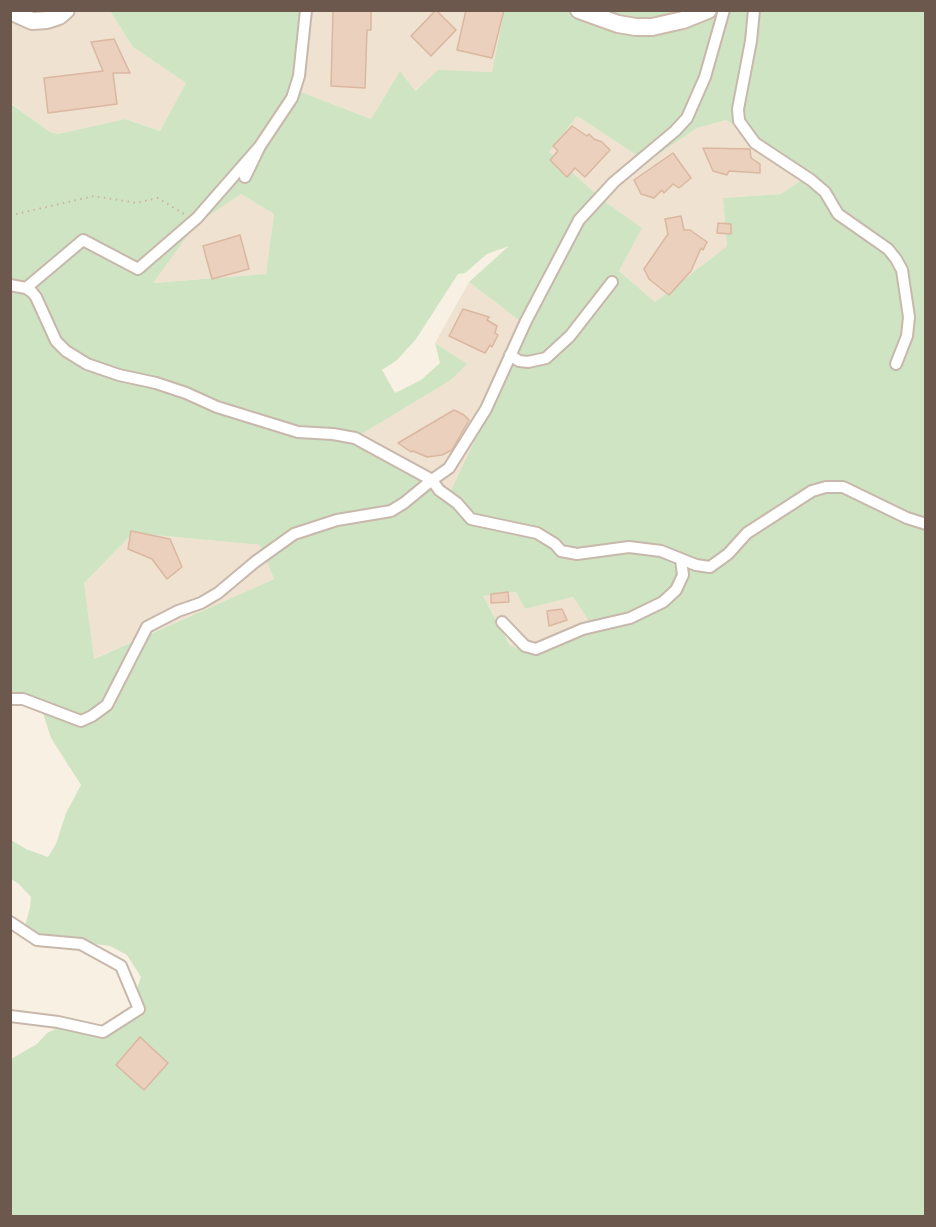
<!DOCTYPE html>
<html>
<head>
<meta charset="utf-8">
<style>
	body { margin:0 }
	#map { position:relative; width:936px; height:1227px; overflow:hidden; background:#f8f0e2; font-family:"Sofia Sans Condensed",sans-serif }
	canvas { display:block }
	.frame { position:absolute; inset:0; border:12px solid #6c584c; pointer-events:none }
</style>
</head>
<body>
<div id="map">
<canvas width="936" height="1227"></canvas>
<div class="frame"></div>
</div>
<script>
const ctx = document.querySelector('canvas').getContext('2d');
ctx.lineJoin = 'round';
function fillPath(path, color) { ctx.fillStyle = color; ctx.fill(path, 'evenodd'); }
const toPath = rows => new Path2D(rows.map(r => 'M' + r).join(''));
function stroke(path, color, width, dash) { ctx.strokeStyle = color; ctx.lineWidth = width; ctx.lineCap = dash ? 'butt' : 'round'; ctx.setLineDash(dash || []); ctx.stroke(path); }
fillPath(toPath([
	[10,11,34,11,42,24,77,11,110,11,133,47,186,83,160,131,125,119,58,134,50,132,11,103],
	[310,11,504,11,492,72,438,71,414,91,400,71,371,119,301,92],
	[577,116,647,162,697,128,726,120,753,137,803,179,781,194,723,198,727,246,655,302,619,271,641,228,604,201,548,152],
	[241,194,274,214,266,274,152,283,195,225],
	[469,282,528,327,450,495,370,445,360,435,451,380,466,364,435,343],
	[133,533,260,545,274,579,93,659,84,583],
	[516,592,525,609,573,597,588,620,521,650,511,645,483,596]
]), '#efe2d1');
fillPath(toPath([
	[110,11,310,11,301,92,371,119,400,71,415,91,438,70,492,72,504,11,925,11,925,1216,11,1216,11,1059,37,1044,47,1033,58,1028,67,1026,93,1027,126,1021,141,977,127,955,110,946,42,937,25,926,30,908,31,897,19,884,11,879,11,840,26,849,48,857,56,844,66,813,81,785,51,738,43,713,18,695,11,696,10,103,50,132,58,134,125,119,160,131,186,83,133,47],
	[577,116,647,162,697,128,726,120,753,137,803,179,781,194,723,198,727,246,655,302,619,271,642,228,604,201,549,152],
	[241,194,274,214,266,274,153,283,195,225],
	[509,246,469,282,528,327,449,495,370,445,360,435,451,380,467,364,435,343,440,363,421,380,395,393,382,370,397,360,416,339,458,274,465,273,487,254],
	[133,533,260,545,274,579,94,659,84,583],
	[516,592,525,609,573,597,588,620,521,650,510,645,483,596]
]), '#cfe4c3');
const building = toPath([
	[333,10,371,10,371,30,367,30,365,88,331,86,333,10],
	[436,10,456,30,431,56,411,36,436,10],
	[466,10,504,10,492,58,457,50,466,10],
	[114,39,130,73,113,73,117,104,48,113,44,78,103,71,91,42,114,39],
	[572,126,587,136,589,134,594,139,602,142,610,150,585,177,575,168,567,177,550,160,558,151,553,146,572,126],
	[703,148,750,149,751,158,760,164,760,173,729,171,727,175,713,171,703,148],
	[673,153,691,178,679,188,673,184,664,193,662,190,654,198,641,194,634,180,673,153],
	[681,216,684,230,690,230,707,242,703,250,701,248,691,271,669,295,649,279,644,269,668,234,665,219,681,216],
	[718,223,731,224,731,234,717,233,718,223],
	[240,235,249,269,212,279,203,246,240,235],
	[463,309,489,317,487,320,497,326,495,333,498,335,492,347,490,345,485,353,449,336,463,309],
	[454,410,464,415,469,420,452,450,442,455,427,457,413,451,411,452,398,443,454,410],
	[131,531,170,539,182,567,167,579,152,559,128,549,131,531],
	[508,592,509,602,491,603,491,594,508,592],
	[562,609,567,620,549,626,547,611,562,609],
	[140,1037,168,1063,144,1090,116,1065,140,1037]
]);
fillPath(building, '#ead0bd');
stroke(building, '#dbb7a0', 1.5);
const street = toPath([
	[754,10,751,41,738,109,739,121,755,143,811,180,825,192,838,214,888,249,896,259,902,270,909,317,907,336,896,364],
	[245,177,260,146,292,98,299,76,306,10],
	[10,285,26,288,32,292,36,297,56,341,66,351,87,364,119,375,156,383,186,393,217,407,298,432,333,434,355,438,432,480,449,468,486,409,526,321,579,220,614,182,675,131,687,118,705,77,724,10],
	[26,288,83,240,138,269,197,218,260,146],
	[510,355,519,361,528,362,546,358,570,336,612,282],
	[502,622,525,646,536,649,583,629,630,618,663,602,676,590,683,575,681,560],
	[10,699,23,699,81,721,92,716,107,705,147,627,178,611,201,603,218,593,255,562,294,534,337,520,391,511,404,503,432,480,439,490,457,503,471,519,537,533,555,544,561,551,577,554,629,547,661,551,696,565,710,567,728,554,747,533,812,491,826,487,843,487,907,518,926,524],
	[10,922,37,940,81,944,121,966,139,1009,103,1032,58,1022,10,1016]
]);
const secondary = toPath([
	[579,10,618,24,636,27,652,27,683,20,708,10],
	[10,11,32,21,47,20,59,16,66,10]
]);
stroke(street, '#c7b8ab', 14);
stroke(secondary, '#ccbaab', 20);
stroke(toPath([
	[10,214,16,214,94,196,136,203,158,198,184,214]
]), '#ceb3a1', 2, [1.5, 4.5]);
stroke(street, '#fff', 10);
stroke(secondary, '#fff', 16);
</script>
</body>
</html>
